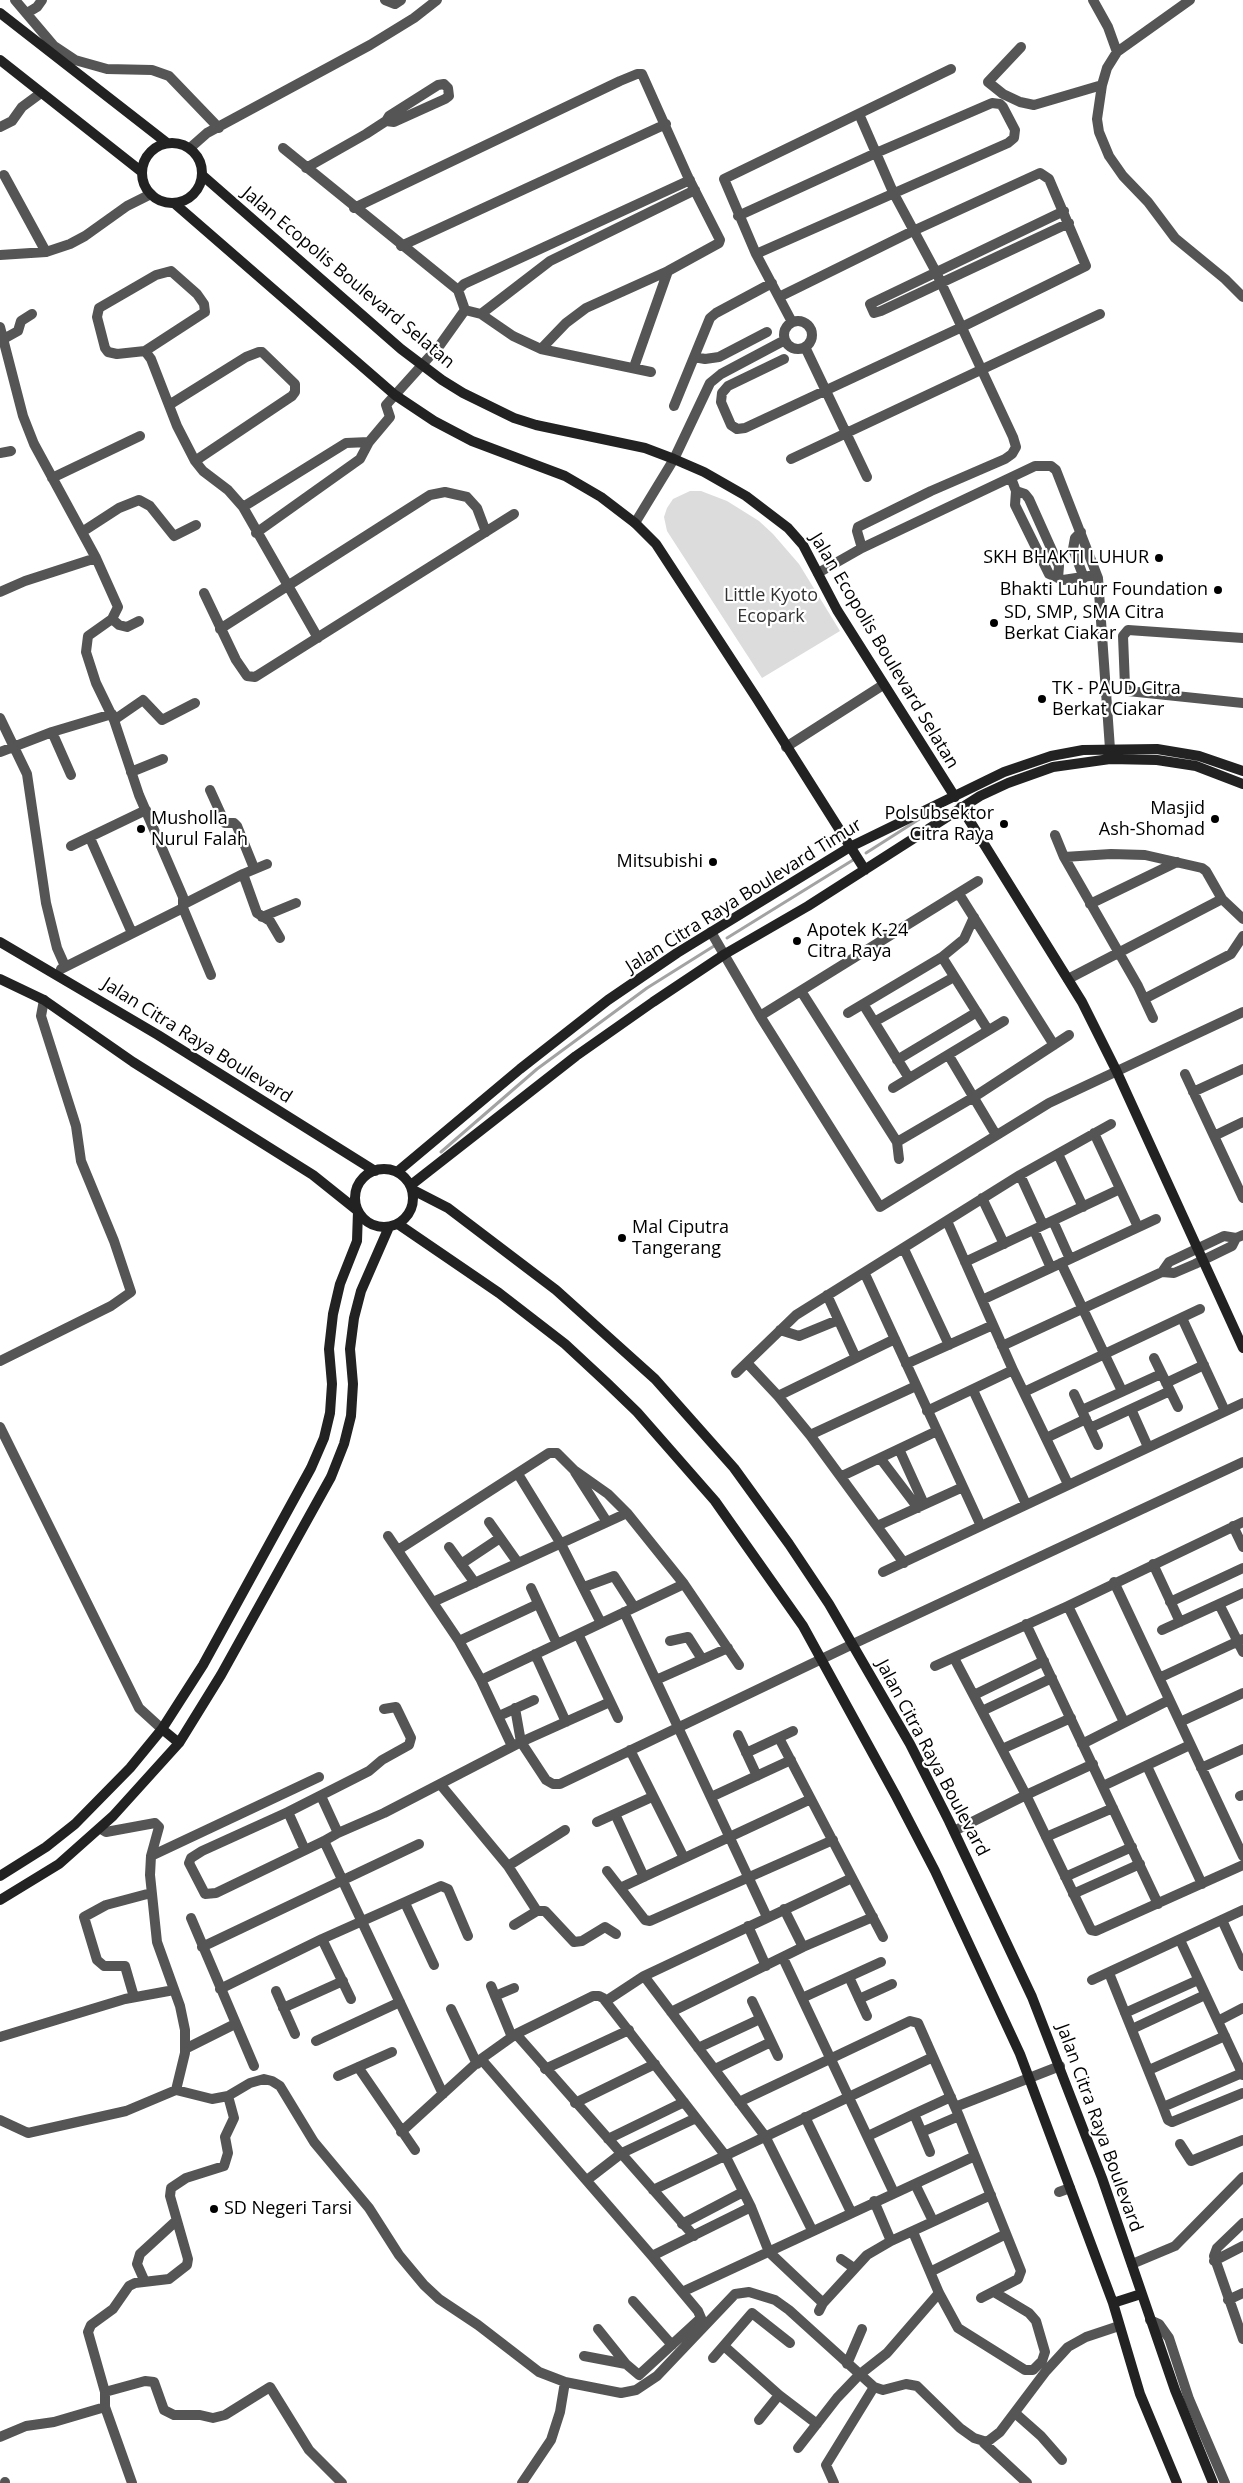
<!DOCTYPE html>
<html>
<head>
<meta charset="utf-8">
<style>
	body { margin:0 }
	canvas { display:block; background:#fff }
</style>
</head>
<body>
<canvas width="1243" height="2483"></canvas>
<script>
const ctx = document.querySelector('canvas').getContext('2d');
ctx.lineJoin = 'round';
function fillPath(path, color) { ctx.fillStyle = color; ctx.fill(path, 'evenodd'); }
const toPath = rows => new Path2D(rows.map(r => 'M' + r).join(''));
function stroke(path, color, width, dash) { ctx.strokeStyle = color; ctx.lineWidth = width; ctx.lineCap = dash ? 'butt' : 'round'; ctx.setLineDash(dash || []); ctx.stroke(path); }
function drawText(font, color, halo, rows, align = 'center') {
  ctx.font = font + ' "Open Sans",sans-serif'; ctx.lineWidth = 4.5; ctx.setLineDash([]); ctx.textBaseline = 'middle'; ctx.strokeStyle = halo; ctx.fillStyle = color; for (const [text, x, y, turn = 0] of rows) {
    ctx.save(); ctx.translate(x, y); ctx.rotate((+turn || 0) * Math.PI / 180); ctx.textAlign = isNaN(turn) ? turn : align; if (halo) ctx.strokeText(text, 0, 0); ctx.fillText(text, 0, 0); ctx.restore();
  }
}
fillPath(toPath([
	[690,491,701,491,727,501,759,521,773,534,799,564,840,631,762,678,667,531,664,517,667,508,673,499]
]), '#dcdcdc');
stroke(toPath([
	[866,853,921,818],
	[727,938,853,860],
	[441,1152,537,1069,647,988,714,946]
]), '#a3a3a3', 3);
stroke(toPath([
	[15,0,54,46,75,60,107,69,152,70,169,76,219,128],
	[385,0,395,4,401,0],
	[1093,0,1108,27,1117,52],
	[1190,0,1117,52,1107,68,1102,85,1097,119,1099,132,1109,156,1123,176,1148,202,1175,238,1225,279,1243,297],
	[27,13,37,7,42,0],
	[1021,47,988,82,1003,94,1020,102,1034,105,1102,85],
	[859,114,893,192,936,272,1013,437,1016,447,1012,454,1005,459,931,491,858,527,857,531,862,548],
	[0,127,12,121,22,107,41,93],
	[190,148,207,133,370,45,414,18,437,0],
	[283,148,458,290],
	[306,168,366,134,386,121,389,116,438,85,444,84,448,88,449,96,445,99,394,122,386,121],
	[4,175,46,252],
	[354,208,620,81,637,74,642,74,688,177,720,240,719,243,668,271,634,367],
	[1064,211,870,304,874,313,881,311,1069,223],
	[738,216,876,153,992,103,1000,104,1003,107,1015,130,1014,138,1008,143,756,254],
	[401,246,666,124],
	[0,255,46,252,70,244,85,236,127,206,151,194],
	[779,297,913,231,1040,173,1049,179,1086,266,962,327,745,428,737,429,731,425,721,402,722,393,728,386,784,359],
	[465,310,481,314,550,261,695,190],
	[481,314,513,336,541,349,651,372],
	'784 335a14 14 0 1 1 28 0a14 14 0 1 1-28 0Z',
	[792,322,756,254,724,179,951,69],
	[0,327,23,416,34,444,96,558,118,607,112,619,88,636,86,652,96,683,114,720,139,795,183,897,183,908,211,975],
	[0,341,18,331,21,321,32,314],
	[805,347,867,477],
	[541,349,566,323,586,308,668,271],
	[145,351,205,312,204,304,197,294,171,271,156,275,99,308,97,317,105,348,108,352,117,354,145,351,151,359,177,426,195,461,203,471,228,490,243,507,318,638],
	[694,357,705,359,719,357,767,332],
	[169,405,246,357,259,352,262,352,295,384,295,392,292,396,195,461],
	[674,406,710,318,716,313,772,283],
	[0,453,11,451],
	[791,459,1100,314],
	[52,478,140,436],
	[1011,478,1016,491,1015,505,1049,574,1063,580,1096,575],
	[1016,491,1025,494,1029,499,1059,566,1058,578],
	[243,507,346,443,369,442],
	[635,523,674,459,710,383,721,374,785,340],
	[82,532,119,508,139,500,150,506,174,536,196,525],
	[1081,532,1075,538,1073,549,1084,578],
	[256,533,360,459,369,442,390,417,386,405,440,345,465,310,458,290,464,284,690,180],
	[818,573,862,548,1035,466,1051,466,1056,470,1098,578,1110,749],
	[0,592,25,581,96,558],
	[204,593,236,660,247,676,255,677,514,514],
	[112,619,119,625,127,627,139,621],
	[220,629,430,495,445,492,467,497,477,508,486,532],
	[1243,638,1128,630,1123,636,1125,686,1128,691,1243,703],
	[0,718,27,774,46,903,57,948,65,966],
	[114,720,143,700,162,720,195,703],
	[786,747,883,685],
	[0,752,52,732],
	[131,772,163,759],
	[71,775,52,732,112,714],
	[210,790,225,823,234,823,237,826,254,868],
	[1055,835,1064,857,1138,986,1153,1018],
	[90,838,132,933],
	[71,846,146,810],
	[1064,857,1111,854,1145,855,1202,868,1206,871,1222,899,1243,919],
	[243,874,257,913,270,921,280,938],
	[959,894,1054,1045],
	[184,904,243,874,267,864],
	[1090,904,1177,862],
	[262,917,296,903],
	[711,932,760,1016,880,1207,1049,1103,1243,1012],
	[942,957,988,1030],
	[61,969,183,908],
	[1068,979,1222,899],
	[801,991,897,1142,899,1159],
	[1144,999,1231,954,1243,936],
	[863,1004,909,1078],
	[848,1013,942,957,964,939,974,917],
	[760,1016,978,881],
	[874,1022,954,977],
	[949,1056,996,1135],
	[897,1060,977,1012],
	[1185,1074,1243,1198],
	[893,1088,1004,1021],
	[1193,1092,1243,1069],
	[1094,1133,1138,1227],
	[1214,1136,1243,1122],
	[897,1142,974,1097,1069,1035],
	[1058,1154,1083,1207],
	[1020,1175,1043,1225],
	[982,1198,1004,1244],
	[947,1221,1013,1370,1068,1484],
	[1053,1221,1070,1259],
	[1034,1230,1051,1268],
	[904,1249,949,1345],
	[965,1262,1120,1189],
	[1061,1263,1122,1391],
	[1162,1272,1169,1262,1224,1236,1236,1238],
	[865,1274,981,1526],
	[827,1295,856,1358],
	[982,1300,1156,1219],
	[1182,1318,1225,1411],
	[780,1330,799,1336,838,1320],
	[1002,1346,1162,1272,1174,1273,1195,1264,1232,1246,1236,1238,1243,1235],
	[1154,1358,1178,1407],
	[0,1361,111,1306,131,1292,114,1241,81,1161,76,1126,41,1016,44,1000],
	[748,1364,778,1396,810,1435,904,1563],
	[906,1364,993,1325],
	[736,1373,796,1315,1020,1175,1111,1124],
	[1166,1383,1204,1365],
	[973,1390,1026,1504],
	[1024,1392,1200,1309],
	[1074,1394,1098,1445],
	[778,1396,895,1339],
	[1131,1409,1148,1447],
	[1082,1410,1161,1374],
	[927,1411,1013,1370],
	[0,1427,139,1708,162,1729],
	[1090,1428,1170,1391],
	[810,1435,916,1386],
	[1046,1438,1086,1419],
	[899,1449,924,1504],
	[880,1458,918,1508],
	[575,1472,607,1522],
	[518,1474,561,1544,601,1623],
	[842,1476,937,1431],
	[489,1522,518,1563],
	[877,1526,963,1487],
	[1233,1526,1243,1547],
	[388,1536,459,1641,481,1680,512,1746],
	[449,1547,475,1583],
	[398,1550,549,1453,557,1453,574,1470,608,1494,627,1513,684,1584,739,1665],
	[461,1564,500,1538],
	[1153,1564,1180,1622],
	[883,1572,1243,1403],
	[1114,1582,1243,1856],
	[584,1587,614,1576,634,1607],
	[531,1588,557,1644],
	[433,1602,627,1513],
	[1170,1602,1243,1568],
	[1219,1604,1243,1652],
	[1068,1606,1124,1722],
	[624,1612,767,1917],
	[1026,1624,1158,1904],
	[1162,1630,1243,1593],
	[578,1634,618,1718],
	[459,1641,538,1604],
	[670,1641,688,1637,702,1659],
	[535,1654,566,1722],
	[954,1658,1026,1795,1091,1930,1096,1931,1243,1865],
	[935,1666,1068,1606,1243,1522],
	[1159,1678,1243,1639],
	[481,1680,684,1584],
	[656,1680,728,1648],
	[974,1695,1044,1661],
	[515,1708,521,1742,610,1702],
	[982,1711,1052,1678],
	[499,1716,534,1700],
	[1180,1722,1243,1693],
	[738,1735,757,1776],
	[779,1738,883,1937],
	[1082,1744,1169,1700],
	[1002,1749,1071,1718],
	[630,1750,684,1858],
	[746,1753,793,1731],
	[1147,1766,1202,1884],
	[1201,1768,1243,1749],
	[440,1784,508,1866,537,1911,514,1925],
	[1103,1786,1190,1745],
	[321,1796,338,1833],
	[1240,1796,1243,1795],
	[711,1797,791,1760],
	[288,1812,369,1771,382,1760,409,1745,411,1738,396,1707,384,1709],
	[615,1814,644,1877],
	[597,1822,652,1797],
	[101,1829,106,1832,155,1823,159,1827,151,1856,150,1875,157,1942,180,2006,185,2030,185,2053,176,2090],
	[954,1831,1026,1795,1093,1764],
	[1046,1837,1113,1808],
	[324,1841,443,2094],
	[305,1850,288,1812,202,1851,191,1858,189,1863,205,1894,216,1893,324,1841,338,1833,384,1813,521,1742,546,1780,553,1784,560,1784,853,1644,1243,1462],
	[151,1856,319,1777],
	[508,1866,565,1830],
	[607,1871,645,1920,650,1921,833,1840],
	[1065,1877,1132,1847],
	[620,1888,811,1799],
	[1073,1894,1140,1864],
	[405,1903,434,1965],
	[784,1909,803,1947],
	[537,1911,545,1911,574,1942,582,1941,605,1927,616,1934],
	[191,1918,254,2066],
	[1222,1920,1243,1966],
	[748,1926,766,1966],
	[322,1939,351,1999],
	[1180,1940,1243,2075],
	[202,1947,419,1844],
	[783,1958,894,2193],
	[1109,1973,1163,2107,1242,2073],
	[849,1977,867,2016],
	[1092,1980,1243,1910],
	[491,1986,512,2037],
	[220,1989,322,1939,441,1886,448,1889,468,1936],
	[276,1991,295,2034],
	[495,1996,514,1988],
	[134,1997,125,1966,104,1966,97,1960,84,1917,106,1905,151,1893],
	[802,1998,881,1962],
	[859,1999,892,1984],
	[606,2001,644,1976],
	[752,2001,778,2056],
	[283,2008,343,1981],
	[451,2009,477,2064],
	[671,2012,803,1947,873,1917],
	[1125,2013,1198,1980],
	[1218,2021,1243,2008],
	[1132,2029,1205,1995],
	[516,2034,694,2236],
	[0,2037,125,1999,174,1990],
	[316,2041,400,2002],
	[698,2048,760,2019],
	[185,2049,235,2024],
	[481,2059,652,2256,698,2311,701,2318,639,2375,626,2364,598,2329],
	[358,2067,415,2150],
	[545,2069,629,2030],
	[715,2069,771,2042],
	[1149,2070,1225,2036],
	[338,2076,392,2052],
	[739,2102,910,2021,918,2023,959,2116,1021,2271,1018,2279,981,2298],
	[575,2103,655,2064],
	[955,2107,1060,2066],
	[1163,2107,1168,2120,1172,2122,1243,2093],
	[914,2114,951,2097],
	[805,2117,851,2212],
	[0,2120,28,2133,126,2111,176,2090,212,2099,228,2096,250,2083,264,2079,272,2081,280,2086,314,2142,369,2208,399,2255,424,2285,439,2299,478,2325,539,2372,565,2382,621,2393,636,2390,657,2376,735,2294,749,2292,775,2300,789,2310,874,2387,883,2390,906,2384,917,2386,960,2428,974,2438,987,2442,1000,2432,1046,2371,1068,2347,1086,2337,1119,2326],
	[401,2132,481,2059,516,2034,593,1996,599,1996,603,1998,725,2155,751,2207,769,2252,823,2303],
	[922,2132,959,2116],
	[868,2136,914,2114,930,2152],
	[608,2139,684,2102],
	[1180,2144,1191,2161,1243,2140],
	[587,2180,622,2153,696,2118],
	[915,2184,933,2221],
	[653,2190,933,2057],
	[1059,2192,1070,2188],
	[874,2201,891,2241],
	[1243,2223,1217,2248,1214,2256,1243,2339],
	[682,2224,743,2192],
	[812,2230,765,2136,644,1976,852,1878],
	[913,2232,939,2293,958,2328,1025,2370,1033,2370,1042,2361,1045,2352,1036,2321,1029,2313,994,2292],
	[652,2256,751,2207],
	[841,2259,854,2268],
	[1214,2261,1243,2246],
	[1132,2264,1175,2246,1243,2177],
	[930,2272,1006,2234],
	[145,2282,137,2264,140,2254,176,2221],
	[682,2292,975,2156],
	[1228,2300,1243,2293],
	[633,2301,672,2345],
	[819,2311,823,2303,867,2255,891,2241,991,2195],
	[1150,2320,1159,2324,1169,2338,1189,2399,1225,2483],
	[724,2346,779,2395,817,2424],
	[584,2356,626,2364],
	[713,2358,752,2313,790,2343],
	[847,2364,862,2329],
	[105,2392,145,2381,154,2382,164,2410,174,2415,200,2415,213,2418,225,2415,270,2387,309,2450,342,2483],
	[1015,2413,1041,2436,1062,2460],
	[759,2420,779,2395],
	[0,2437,26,2426,54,2422,105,2407],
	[984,2443,1027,2483],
	[798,2448,837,2398,859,2375,887,2353,939,2293],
	[5,2482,5,2483],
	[132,2483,105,2407,105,2392,88,2332,91,2325,113,2309,129,2286,135,2283,169,2279,187,2265,188,2259,170,2196,171,2188,186,2178,224,2166,228,2153,225,2137,234,2118,228,2096],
	[522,2483,551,2440,560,2412,565,2382],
	[834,2483,826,2465,874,2387]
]), '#555', 10);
stroke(toPath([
	[0,13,167,143],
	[0,60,142,172],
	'142 173a30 30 0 1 1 60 0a30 30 0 1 1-60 0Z',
	[202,175,401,349,442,380,463,393,514,418,536,425,645,448,674,459,704,472,746,496,788,528,803,545,837,610,955,797],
	[174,203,395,395,434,421,472,441,565,476,601,497,635,523,656,544,757,699,865,870],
	[961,807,1082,1002,1116,1070,1243,1348],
	[0,942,158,1035,375,1171],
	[0,979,44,1000,133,1062,313,1175,358,1211,357,1241,340,1284,333,1314,329,1349,332,1384,330,1413,324,1438,311,1468,203,1665,162,1729,130,1768,75,1824,46,1847,0,1876],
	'355 1198a29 29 0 1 1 58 0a29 29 0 1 1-58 0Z',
	[397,1172,520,1069,608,1000,677,953,850,847,1004,772,1051,756,1083,750,1157,749,1199,756,1243,771],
	[411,1185,576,1056,653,1002,725,954,808,906,980,796,1008,783,1053,767,1110,759,1157,760,1196,766,1243,784],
	[413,1190,448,1208,556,1290,655,1379,734,1468,789,1544,829,1604,910,1744,949,1821,1032,1997,1102,2178,1175,2390,1213,2483],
	[398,1224,499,1293,565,1344,607,1383,637,1412,715,1501,803,1626,896,1796,935,1871,1020,2054,1113,2303,1140,2394,1177,2483],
	[162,1729,179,1743],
	[0,1900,59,1864,113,1816,179,1743,221,1675,331,1477,344,1444,351,1416,353,1384,350,1349,354,1318,361,1291,389,1227],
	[1113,2303,1141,2294]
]), '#222', 10);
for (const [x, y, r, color] of [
	[1159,558,5,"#000"],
	[1218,590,5,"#000"],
	[994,623,5,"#000"],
	[1042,699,5,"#000"],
	[1215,819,5,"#000"],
	[1004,824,5,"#000"],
	[141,829,5,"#000"],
	[713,862,5,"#000"],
	[797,941,5,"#000"],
	[622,1238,5,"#000"],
	[214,2209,5,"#000"]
]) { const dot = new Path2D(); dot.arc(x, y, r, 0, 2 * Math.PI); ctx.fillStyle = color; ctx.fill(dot); stroke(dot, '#fff', 2); }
drawText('18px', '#000', '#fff', [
	["Jalan Ecopolis Boulevard Selatan",348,278,40],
	["Jalan Ecopolis Boulevard Selatan",884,651,59],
	["Jalan Citra Raya Boulevard Timur",744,896,-32],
	["Jalan Citra Raya Boulevard",197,1041,32],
	["Jalan Citra Raya Boulevard",932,1758,62],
	["Jalan Citra Raya Boulevard",1099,2128,70]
]);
drawText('18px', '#000', '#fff', [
	["SKH BHAKTI LUHUR",1149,558,"right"],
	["Bhakti Luhur Foundation",1208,590,"right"],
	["SD, SMP, SMA Citra",1004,613],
	["Berkat Ciakar",1004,634],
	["TK - PAUD Citra",1052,689],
	["Berkat Ciakar",1052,710],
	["Masjid",1205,809,"right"],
	["Ash-Shomad",1205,830,"right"],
	["Polsubsektor",994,814,"right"],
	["Citra Raya",994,835,"right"],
	["Musholla",151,819],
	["Nurul Falah",151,840],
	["Mitsubishi",703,862,"right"],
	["Apotek K-24",807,931],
	["Citra Raya",807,952],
	["Mal Ciputra",632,1228],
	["Tangerang",632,1249],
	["SD Negeri Tarsi",224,2209]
], 'left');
drawText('18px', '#333', '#fff', [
	["Little Kyoto",771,596],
	["Ecopark",771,617]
]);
</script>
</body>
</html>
